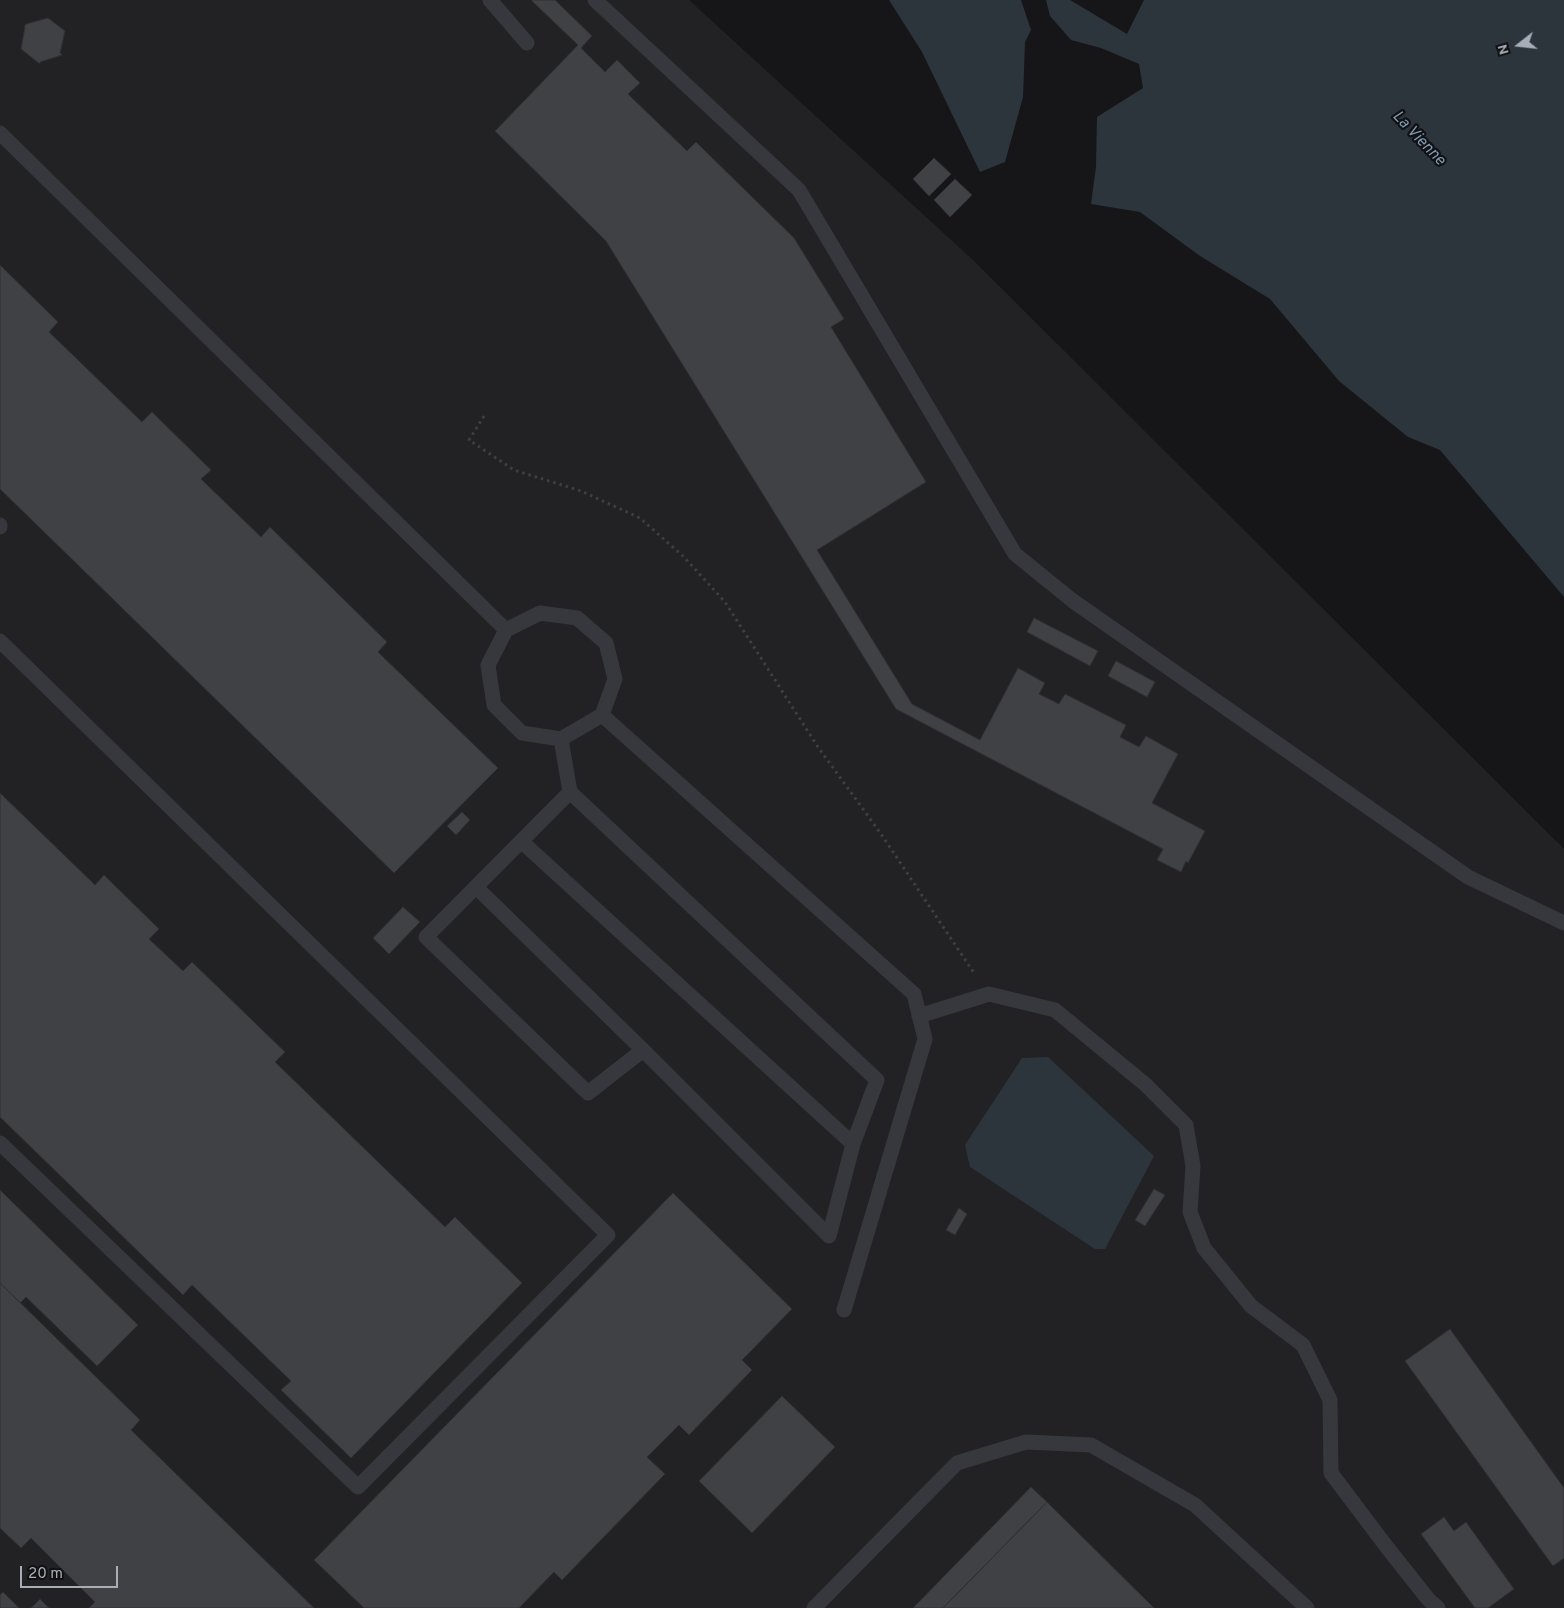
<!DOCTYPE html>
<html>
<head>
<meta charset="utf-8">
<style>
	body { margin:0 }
	#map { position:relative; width:1564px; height:1608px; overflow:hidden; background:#161618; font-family:Overpass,sans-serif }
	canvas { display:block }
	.north { position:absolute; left:1494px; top:20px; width:50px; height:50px; -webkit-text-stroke:4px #111113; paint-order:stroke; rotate:254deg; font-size:14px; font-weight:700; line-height:20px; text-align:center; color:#a8adb8 }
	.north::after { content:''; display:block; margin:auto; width:18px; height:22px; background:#a8adb8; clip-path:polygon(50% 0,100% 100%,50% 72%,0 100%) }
	.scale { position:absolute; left:20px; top:1566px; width:98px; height:22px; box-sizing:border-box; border:2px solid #a8adb8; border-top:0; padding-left:6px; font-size:15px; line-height:18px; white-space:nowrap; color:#a8adb8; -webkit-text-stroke:4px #111113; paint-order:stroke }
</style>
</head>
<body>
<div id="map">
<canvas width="1564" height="1608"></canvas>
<div class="north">N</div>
<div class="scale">20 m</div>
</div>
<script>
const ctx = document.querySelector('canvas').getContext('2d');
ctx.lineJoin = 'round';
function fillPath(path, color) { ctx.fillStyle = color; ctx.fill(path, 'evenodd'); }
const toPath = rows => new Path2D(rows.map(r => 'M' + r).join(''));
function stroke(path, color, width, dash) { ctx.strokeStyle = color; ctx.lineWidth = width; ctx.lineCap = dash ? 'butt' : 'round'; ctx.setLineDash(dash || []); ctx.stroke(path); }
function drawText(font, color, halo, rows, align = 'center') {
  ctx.font = font + ' Overpass,sans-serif'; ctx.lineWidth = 4.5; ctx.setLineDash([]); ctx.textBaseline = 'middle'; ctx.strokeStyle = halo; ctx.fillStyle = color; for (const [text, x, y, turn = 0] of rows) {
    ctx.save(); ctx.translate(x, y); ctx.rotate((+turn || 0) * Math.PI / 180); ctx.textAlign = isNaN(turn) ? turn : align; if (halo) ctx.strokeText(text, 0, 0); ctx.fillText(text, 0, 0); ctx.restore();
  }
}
fillPath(toPath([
	[0,0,689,0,973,260,1564,849,1564,1608,0,1608]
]), '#222225');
fillPath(toPath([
	[889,0,1021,0,1031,30,1025,42,1023,97,1005,162,980,172,922,52],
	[1046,0,1070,0,1127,34,1144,0,1564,0,1564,597,1440,450,1408,437,1339,381,1270,299,1200,256,1140,212,1091,204,1096,167,1097,117,1143,88,1139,64,1101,48,1071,40,1050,16],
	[1048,1057,1154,1156,1105,1249,1095,1249,970,1167,965,1145,1022,1058]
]), '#2c353c');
const building = toPath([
	[531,0,555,0,592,36,581,48,605,72,617,60,640,83,628,94,687,151,696,142,794,238,844,319,831,327,926,482,817,550,912,704,980,740,1018,668,1045,683,1039,694,1059,704,1065,694,1126,725,1120,737,1139,747,1146,736,1178,754,1152,803,1205,831,1188,863,1186,861,1181,872,1157,860,1163,849,896,709,606,241,495,131,578,45,531,0],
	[48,18,65,31,60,53,62,55,40,62,40,64,21,49,25,27,24,27,26,24,48,18],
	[934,158,951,174,929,196,913,179,934,158],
	[955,179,972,195,950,217,934,200,955,179],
	[0,265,58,322,49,332,142,422,152,412,211,470,201,479,261,537,270,527,387,642,378,652,498,768,394,873,0,489,0,265],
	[1034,618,1098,651,1090,666,1027,632,1034,618],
	[1116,661,1155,682,1147,697,1108,676,1116,661],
	[0,793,95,885,104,875,159,929,149,939,183,971,192,962,285,1052,275,1062,445,1227,455,1217,522,1283,351,1458,281,1390,291,1381,192,1285,183,1295,0,1117,0,793],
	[462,812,470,820,456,835,447,826,462,812],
	[403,907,420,922,389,954,373,938,403,907],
	[1154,1189,1165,1195,1145,1226,1135,1220,1154,1189],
	[0,1190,138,1325,97,1366,26,1297,20,1303,0,1283,0,1190],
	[673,1193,792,1309,742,1360,752,1370,689,1435,679,1425,647,1457,665,1474,562,1580,554,1572,519,1608,364,1608,314,1560,673,1193],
	[959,1208,967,1214,955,1235,946,1230,959,1208],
	[0,1283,140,1420,131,1430,314,1608,89,1608,95,1602,31,1538,21,1548,0,1528,0,1283],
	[1450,1329,1564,1488,1564,1558,1553,1566,1405,1361,1450,1329],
	[782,1396,835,1447,752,1533,699,1481,782,1396],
	[1031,1487,1047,1502,943,1608,913,1608,1031,1487],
	[1047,1502,1154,1608,943,1608,1047,1502],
	[1444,1517,1454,1531,1466,1522,1514,1589,1488,1608,1475,1608,1421,1534,1444,1517],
	[3,1592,19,1608,0,1608,0,1595,3,1592],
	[40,1599,49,1608,31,1608,40,1599]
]);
fillPath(building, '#404145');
stroke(building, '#303034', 1);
stroke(toPath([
	[484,416,469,440,514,470,581,491,640,518,684,557,725,602,818,747,881,834,974,973]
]), '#3d3f44', 3, [2.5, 4]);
stroke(toPath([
	[490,0,527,43],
	[595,0,799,190,1015,554,1073,601,1468,877,1564,923],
	[0,133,506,630],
	[0,525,0,527],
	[540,613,577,618,606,643,615,679,602,715,561,739,522,733,494,705,488,665,506,630,540,613],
	[0,641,608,1235,358,1487,0,1143],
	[602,715,914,994,925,1039,844,1310],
	[521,841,853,1144,877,1080,570,792],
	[476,887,643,1050,588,1093,426,937,570,792,561,739],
	[919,1016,989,994,1055,1010,1146,1085,1186,1125,1193,1166,1190,1212,1204,1248,1251,1306,1303,1345,1330,1400,1331,1473,1386,1546,1428,1599,1438,1608],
	[643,1050,829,1236,853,1144],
	[814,1608,957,1463,1026,1442,1091,1445,1195,1505,1307,1608]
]), '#37383d', 15);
drawText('italic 16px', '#7f9bb3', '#111113', [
	["La Vienne",1418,139,46]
]);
</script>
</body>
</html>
